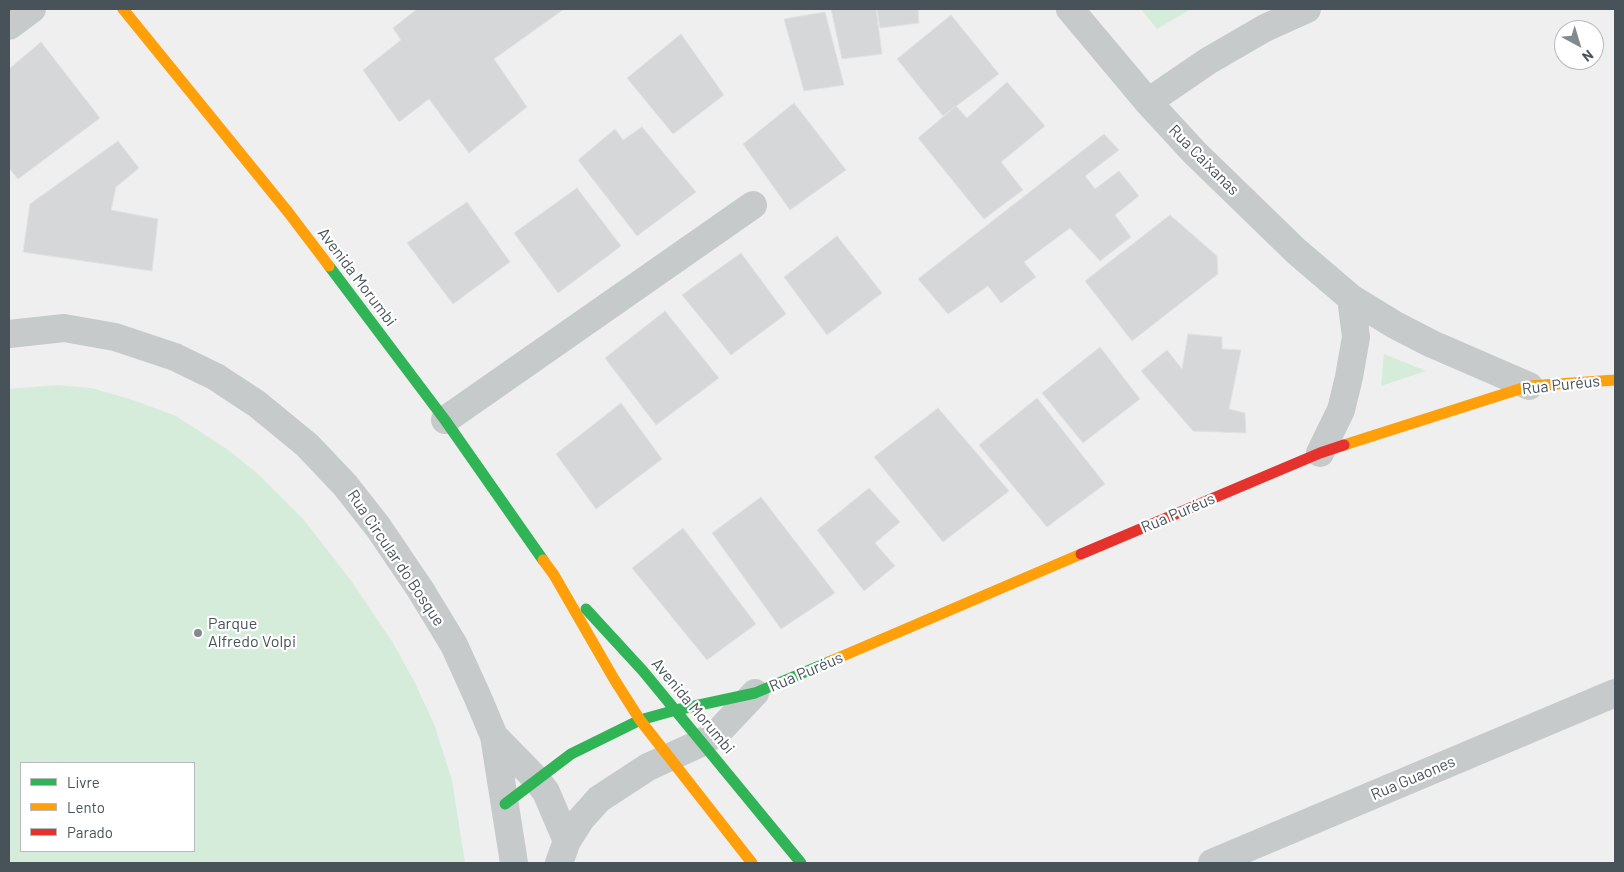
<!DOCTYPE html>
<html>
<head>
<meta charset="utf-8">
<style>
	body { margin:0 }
	#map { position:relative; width:1624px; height:872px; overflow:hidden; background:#efefef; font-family:Barlow,sans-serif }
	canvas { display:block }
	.frame { position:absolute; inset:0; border:10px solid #485359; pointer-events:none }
	.legend { position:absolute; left:20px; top:762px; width:175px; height:90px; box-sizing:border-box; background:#fff; border:1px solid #b6babd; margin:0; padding:6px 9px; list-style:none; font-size:15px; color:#485359 }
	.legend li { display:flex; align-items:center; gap:10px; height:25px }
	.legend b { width:25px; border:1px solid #b6babd }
	.north { position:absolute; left:1554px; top:20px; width:50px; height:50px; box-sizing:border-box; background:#fff; border:1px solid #b6babd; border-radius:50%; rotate:141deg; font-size:14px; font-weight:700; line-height:20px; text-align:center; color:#485359 }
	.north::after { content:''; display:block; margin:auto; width:18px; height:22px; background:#828a8e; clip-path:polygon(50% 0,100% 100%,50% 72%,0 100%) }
</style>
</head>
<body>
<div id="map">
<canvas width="1624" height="872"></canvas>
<div class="frame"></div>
<ul class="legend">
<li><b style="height:6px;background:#30b455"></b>Livre</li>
<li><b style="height:6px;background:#ff9f0a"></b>Lento</li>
<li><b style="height:6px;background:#e5322d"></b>Parado</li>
</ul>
<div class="north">N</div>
</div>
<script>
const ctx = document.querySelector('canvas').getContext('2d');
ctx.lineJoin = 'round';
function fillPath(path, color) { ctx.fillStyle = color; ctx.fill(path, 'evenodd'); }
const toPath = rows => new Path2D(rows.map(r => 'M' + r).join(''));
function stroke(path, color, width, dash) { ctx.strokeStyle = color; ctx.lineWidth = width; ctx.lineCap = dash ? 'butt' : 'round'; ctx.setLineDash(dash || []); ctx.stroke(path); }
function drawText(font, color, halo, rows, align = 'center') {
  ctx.font = font + ' Barlow,sans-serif'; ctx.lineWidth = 4.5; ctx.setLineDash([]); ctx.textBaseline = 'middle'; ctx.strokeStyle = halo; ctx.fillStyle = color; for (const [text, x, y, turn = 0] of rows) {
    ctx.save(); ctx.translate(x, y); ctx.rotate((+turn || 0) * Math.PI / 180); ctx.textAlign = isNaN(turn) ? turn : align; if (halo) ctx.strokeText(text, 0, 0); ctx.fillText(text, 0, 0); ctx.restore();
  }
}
fillPath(toPath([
	[1141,9,1191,9,1157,29],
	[1384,354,1426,371,1381,386],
	[57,385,91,388,130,399,176,416,227,449,257,473,304,520,352,582,393,643,414,681,434,724,452,780,465,863,9,863,9,389],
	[21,763,194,763,194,851,21,851]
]), '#d5ecdb');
const building = toPath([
	[417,9,564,9,494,59,527,107,469,153,429,99,399,122,363,70,401,40,393,28,417,9],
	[831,9,876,9,882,54,842,59,831,9],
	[877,9,918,9,919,23,880,28,877,9],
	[825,12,844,85,804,91,784,19,825,12],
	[951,15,999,74,943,116,897,59,951,15],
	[681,34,724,95,673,134,627,78,681,34],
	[41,42,100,118,18,179,9,168,9,69,41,42],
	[1007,82,1045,126,1001,162,1023,190,984,219,918,138,956,106,967,118,1007,82],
	[794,103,846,170,790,210,743,144,794,103],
	[642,127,696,192,637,236,578,160,615,129,623,140,642,127],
	[1104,134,1119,150,1085,176,1095,189,1119,171,1139,196,1115,215,1131,237,1100,261,1070,228,1024,262,1036,277,1001,303,988,286,948,314,918,279,1104,134],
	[118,141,139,168,116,187,111,210,158,219,152,271,23,252,30,204,118,141],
	[577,188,621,246,558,293,514,233,577,188],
	[467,202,510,262,453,304,407,243,467,202],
	[1170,215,1217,256,1218,274,1132,341,1085,281,1170,215],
	[837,236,882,293,827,335,784,277,837,236],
	[741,253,786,314,731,355,682,295,741,253],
	[665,311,719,378,656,425,605,358,665,311],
	[1188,334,1222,337,1222,349,1241,350,1229,409,1245,413,1246,433,1193,431,1141,371,1167,350,1182,369,1188,334],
	[1100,347,1140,399,1083,443,1042,393,1100,347],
	[1037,398,1105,484,1047,527,979,445,1037,398],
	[621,403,662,459,596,509,556,454,621,403],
	[938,408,1009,491,943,542,874,457,938,408],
	[869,488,900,522,875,543,895,566,864,591,817,530,869,488],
	[761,497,835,593,781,629,712,533,761,497],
	[683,528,756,624,707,660,632,568,683,528]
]);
fillPath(building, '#d5d7d8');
stroke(building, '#e0e1e2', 1);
stroke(toPath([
	[1070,9,1148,102,1194,152,1296,251,1351,298,1395,325,1432,344,1529,386],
	[9,26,32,9],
	[1148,102,1208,61,1265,28,1307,9],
	[9,334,64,328,115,337,175,357,216,377,257,404,307,445,345,485,378,527,420,589,454,645,478,698,494,736,514,863],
	[445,420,753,205],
	[1320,453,1341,410,1349,377,1356,337,1351,298],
	[494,736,537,780,546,792,567,841],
	[559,863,567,841,581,819,599,799,648,767,703,742,720,730,755,693],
	[1212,863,1615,693]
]), '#c7caca', 28);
stroke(toPath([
	[329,266,445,420,543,560],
	[586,609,643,671,801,863],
	[505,804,571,754,640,720,676,710,755,693,831,661]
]), '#30b455', 11);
stroke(toPath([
	[123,9,288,212,329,266],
	[1344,445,1529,386,1615,380],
	[543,560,554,575,614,679,640,720,752,863],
	[831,661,1081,554]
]), '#ff9f0a', 11);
stroke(toPath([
	[1081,554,1320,453,1344,445]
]), '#e5322d', 11);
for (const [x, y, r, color] of [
	[198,633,5,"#828a8e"]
]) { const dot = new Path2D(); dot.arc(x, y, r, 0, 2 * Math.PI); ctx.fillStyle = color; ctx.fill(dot); stroke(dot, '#fff', 2); }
drawText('16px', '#485359', '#fff', [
	["Rua Caixanas",1204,160,45],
	["Avenida Morumbi",357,277,53],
	["Rua Puréus",1561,385,-6],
	["Rua Puréus",1178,513,-23],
	["Rua Circular do Bosque",396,558,56],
	["Rua Puréus",806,672,-23],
	["Avenida Morumbi",693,706,50],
	["Rua Guaones",1413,778,-23]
]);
drawText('16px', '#485359', '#fff', [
	["Parque",208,624],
	["Alfredo Volpi",208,642]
], 'left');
</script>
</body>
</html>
